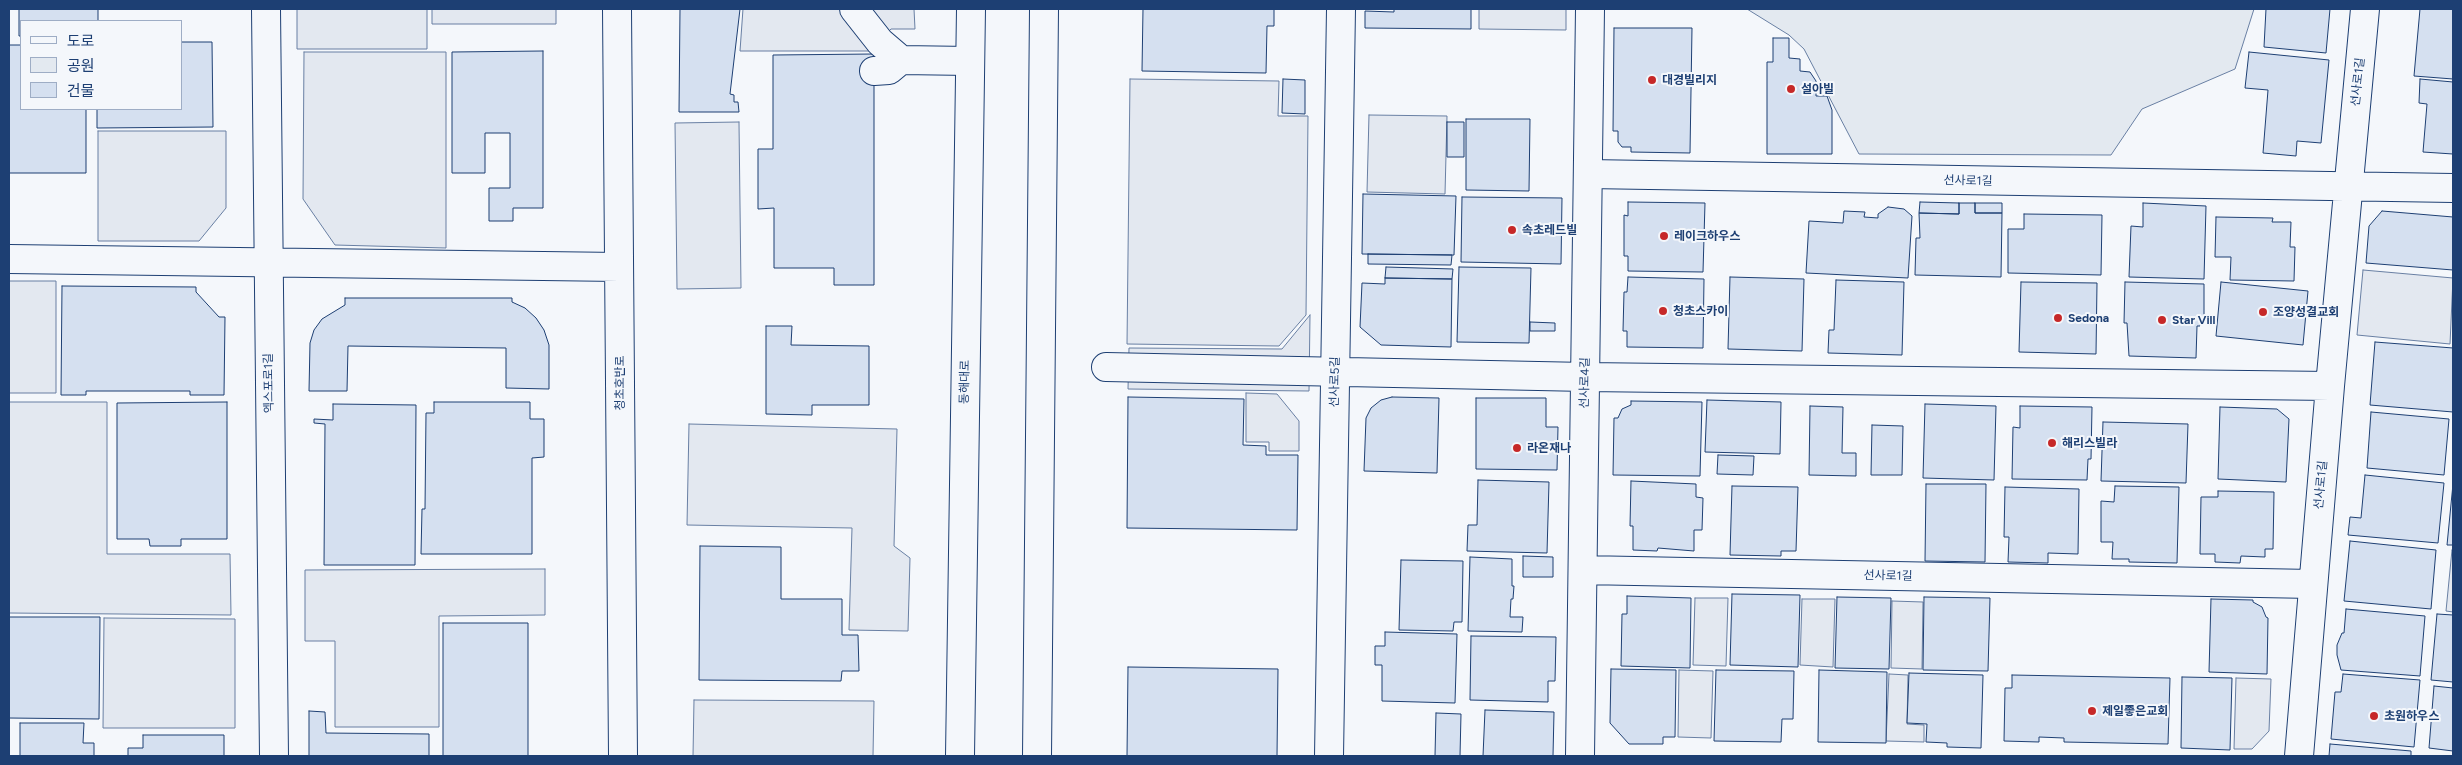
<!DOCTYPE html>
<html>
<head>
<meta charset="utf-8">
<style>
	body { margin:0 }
	#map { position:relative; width:2462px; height:765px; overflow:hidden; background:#f4f7fb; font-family:Figtree,"Noto Sans KR",sans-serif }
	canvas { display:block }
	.frame { position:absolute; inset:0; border:10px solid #1d3f73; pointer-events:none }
	.legend { position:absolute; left:20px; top:20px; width:162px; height:90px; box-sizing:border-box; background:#f4f7fb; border:1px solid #9eadc5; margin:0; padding:6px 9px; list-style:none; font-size:15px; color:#1d3f73 }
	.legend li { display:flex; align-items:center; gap:10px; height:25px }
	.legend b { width:25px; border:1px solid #9eadc5 }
</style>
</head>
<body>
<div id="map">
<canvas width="2462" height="765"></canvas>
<div class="frame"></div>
<ul class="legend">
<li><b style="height:6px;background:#f4f7fb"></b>도로</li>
<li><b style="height:14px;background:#e3e9f0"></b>공원</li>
<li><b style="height:14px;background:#d5e0f0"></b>건물</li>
</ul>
</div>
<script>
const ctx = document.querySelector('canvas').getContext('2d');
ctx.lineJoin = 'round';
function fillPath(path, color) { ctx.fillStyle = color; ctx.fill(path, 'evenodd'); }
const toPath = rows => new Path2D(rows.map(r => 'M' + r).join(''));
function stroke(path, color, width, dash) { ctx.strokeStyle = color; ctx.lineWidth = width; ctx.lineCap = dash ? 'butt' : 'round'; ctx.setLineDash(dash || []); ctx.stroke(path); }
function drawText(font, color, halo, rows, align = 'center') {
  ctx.font = font + ' Figtree,"Noto Sans KR",sans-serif'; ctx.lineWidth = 4; ctx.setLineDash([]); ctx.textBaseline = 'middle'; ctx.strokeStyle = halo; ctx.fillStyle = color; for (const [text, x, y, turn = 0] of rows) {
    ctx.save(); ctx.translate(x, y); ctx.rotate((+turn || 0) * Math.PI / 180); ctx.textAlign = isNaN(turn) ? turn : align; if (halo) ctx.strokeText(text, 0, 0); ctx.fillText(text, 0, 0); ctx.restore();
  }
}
const green = toPath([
	[1747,9,2254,9,2235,69,2142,109,2111,155,1859,154,1804,49,1789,35,1747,9]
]);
fillPath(green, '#e3e9f0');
stroke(green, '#687fa3', 1);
const parking = toPath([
	[297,9,427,9,427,49,297,49,297,9],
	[432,9,556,9,556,24,432,24,432,9],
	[743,9,914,9,915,29,891,29,870,51,740,51,743,9],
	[1479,9,1566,9,1566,30,1479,29,1479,9],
	[304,52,446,52,446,248,335,245,303,199,304,52],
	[1130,79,1279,81,1278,116,1308,116,1306,315,1279,346,1127,344,1130,79],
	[1369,115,1447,116,1445,194,1367,192,1369,115],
	[739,122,741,288,677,289,675,123,739,122],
	[98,131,226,131,226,208,199,241,98,241,98,131],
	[2363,270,2453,278,2450,344,2357,335,2363,270],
	[9,281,56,281,56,393,9,393,9,281],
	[1310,315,1309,391,1128,389,1129,348,1282,349,1310,315],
	[1246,393,1277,394,1299,421,1299,451,1269,451,1269,442,1246,442,1246,393],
	[9,402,107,402,107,554,230,554,231,615,9,613,9,402],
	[689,424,897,429,894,546,910,558,908,631,849,630,852,528,687,525,689,424],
	[2452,550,2453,550,2453,612,2446,611,2452,550],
	[545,569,545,615,439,616,439,727,335,727,335,641,305,641,305,570,545,569],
	[1695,598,1728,598,1726,666,1693,665,1695,598],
	[1802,599,1835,599,1833,667,1800,665,1802,599],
	[1892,601,1923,602,1922,669,1891,668,1892,601],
	[104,618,235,619,235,728,103,728,104,618],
	[1679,670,1713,671,1711,738,1678,737,1679,670],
	[1889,674,1908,675,1907,724,1924,725,1924,742,1886,741,1889,674],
	[2236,678,2271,679,2269,731,2252,749,2234,749,2236,678],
	[694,700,874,701,873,756,693,756,694,700]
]);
fillPath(parking, '#e3e8f0');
stroke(parking, '#687fa3', 1);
const building = toPath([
	[19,9,98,9,98,21,21,21,21,36,19,36,19,9],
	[680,9,740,9,730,94,734,95,734,102,738,102,739,112,679,112,680,9],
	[1143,9,1274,9,1274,26,1267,26,1266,73,1142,71,1143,9],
	[1394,9,1471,9,1471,29,1365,28,1365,11,1394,12,1394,9],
	[2266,9,2330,9,2326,53,2264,47,2266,9],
	[2420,9,2453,9,2453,79,2414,76,2420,9],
	[1614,28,1692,28,1690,153,1631,152,1631,147,1622,147,1618,142,1618,131,1613,131,1614,28],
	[1773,38,1789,38,1789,58,1800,59,1800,71,1810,72,1816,81,1816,96,1827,96,1832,110,1832,154,1767,154,1767,62,1773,62,1773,38],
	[181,42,212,42,213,127,97,128,97,109,181,109,181,42],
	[9,45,21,45,21,109,86,109,86,173,9,173,9,45],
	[543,51,543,208,513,208,513,221,489,221,489,188,510,188,510,133,485,133,485,173,452,173,452,52,543,51],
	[2249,52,2329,60,2321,143,2297,141,2296,156,2263,153,2268,90,2245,88,2249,52],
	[874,54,874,285,834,285,834,268,774,268,774,208,758,209,758,149,773,149,773,55,874,54],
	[1283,79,1305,80,1305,114,1282,113,1283,79],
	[2420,79,2453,82,2453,154,2423,152,2427,104,2419,103,2420,79],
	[1466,119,1530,119,1529,191,1466,190,1466,119],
	[1447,122,1464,122,1464,157,1447,157,1447,122],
	[1363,194,1456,196,1454,255,1362,254,1363,194],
	[1462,197,1562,198,1561,264,1461,262,1462,197],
	[1628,202,1705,203,1703,272,1628,271,1628,256,1624,256,1624,215,1628,216,1628,202],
	[1920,202,1959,203,1959,214,1919,213,1920,202],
	[1959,203,1975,203,1975,213,2002,213,2001,277,1915,275,1916,238,1920,238,1919,213,1959,214,1959,203],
	[1975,203,2002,203,2002,213,1975,213,1975,203],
	[2143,203,2206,206,2204,279,2129,277,2131,226,2143,227,2143,203],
	[1888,207,1904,209,1912,216,1908,278,1806,273,1809,221,1843,223,1844,211,1865,212,1864,217,1878,218,1878,214,1888,207],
	[2382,211,2453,217,2453,270,2366,263,2369,226,2382,211],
	[2024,214,2102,215,2101,275,2008,273,2008,229,2024,229,2024,214],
	[2216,217,2273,218,2272,222,2291,222,2290,247,2295,247,2294,281,2230,280,2231,257,2215,257,2216,217],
	[1368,254,1452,255,1451,265,1368,264,1368,254],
	[1386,267,1453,269,1452,279,1385,278,1386,267],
	[1459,267,1531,268,1529,343,1457,342,1459,267],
	[1628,277,1704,279,1703,348,1627,347,1627,331,1623,331,1624,292,1627,292,1628,277],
	[1730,277,1804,279,1802,351,1728,349,1730,277],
	[1385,278,1452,279,1451,347,1381,345,1360,327,1362,283,1385,284,1385,278],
	[1836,280,1904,282,1902,355,1828,353,1829,330,1834,330,1836,280],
	[2021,282,2097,283,2096,354,2019,352,2021,282],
	[2125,282,2204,284,2204,318,2200,318,2200,326,2197,326,2196,358,2129,356,2127,323,2124,323,2125,282],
	[2221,282,2308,291,2303,345,2216,336,2221,282],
	[62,286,196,287,196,292,219,317,225,317,224,395,190,395,190,391,86,391,86,395,61,395,62,286],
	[345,298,512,298,512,302,525,308,536,318,544,330,549,345,549,389,506,388,506,348,348,346,347,391,309,391,310,343,314,330,322,319,345,305,345,298],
	[1530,322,1555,323,1555,331,1530,331,1530,322],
	[766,326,792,326,791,345,869,346,869,405,812,405,812,415,766,414,766,326],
	[2375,342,2453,348,2453,412,2370,405,2375,342],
	[1128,397,1244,399,1243,445,1266,446,1266,455,1298,455,1297,530,1127,528,1128,397],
	[1392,397,1439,398,1437,473,1364,471,1366,418,1371,408,1381,400,1392,397],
	[1476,398,1546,398,1546,427,1558,427,1557,470,1476,469,1476,398],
	[1707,400,1781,402,1780,454,1705,452,1707,400],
	[1631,401,1702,402,1700,476,1613,475,1614,418,1618,418,1622,409,1631,405,1631,401],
	[227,402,227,539,181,539,181,546,150,546,149,539,117,539,117,403,227,402],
	[434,402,530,402,530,419,544,419,544,457,532,458,532,554,421,554,422,509,425,509,426,413,434,413,434,402],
	[333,404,416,405,415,565,324,565,325,424,314,423,314,419,333,420,333,404],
	[1925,404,1996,406,1994,480,1923,478,1925,404],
	[1810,406,1843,407,1842,453,1856,453,1856,476,1809,475,1810,406],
	[2020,406,2092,407,2091,459,2088,459,2087,480,2012,479,2013,427,2020,428,2020,406],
	[2220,407,2277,409,2289,419,2286,482,2218,479,2220,407],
	[2371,412,2449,419,2444,475,2367,468,2371,412],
	[2103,422,2188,424,2186,483,2101,481,2103,422],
	[1872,425,1903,426,1902,475,1871,475,1872,425],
	[1718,455,1754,456,1753,475,1717,474,1718,455],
	[2365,475,2444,483,2438,543,2348,535,2350,517,2361,518,2365,475],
	[1478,480,1549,482,1547,553,1467,551,1468,525,1477,525,1478,480],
	[1631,481,1696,484,1696,497,1703,498,1702,530,1694,530,1694,551,1658,548,1657,551,1633,550,1633,526,1630,526,1631,481],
	[1926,484,1986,484,1985,562,1925,561,1926,484],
	[2453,484,2453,545,2447,545,2453,484],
	[1732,486,1798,487,1796,551,1781,551,1781,556,1730,555,1732,486],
	[2115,486,2179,487,2177,563,2129,562,2129,559,2112,559,2113,542,2101,542,2101,501,2114,502,2115,486],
	[2005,487,2079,489,2078,554,2048,553,2048,563,2008,562,2009,537,2004,537,2005,487],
	[2218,491,2274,492,2273,549,2265,549,2265,557,2241,556,2240,563,2215,562,2215,554,2200,554,2201,497,2218,497,2218,491],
	[2350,541,2436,550,2431,609,2344,601,2350,541],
	[700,546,781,547,781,599,842,599,842,635,858,635,859,671,842,671,841,681,699,680,700,546],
	[1523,556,1553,557,1553,577,1523,577,1523,556],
	[1470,557,1512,559,1512,586,1514,586,1513,599,1511,599,1510,617,1523,617,1522,632,1468,631,1470,557],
	[1401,560,1463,561,1462,622,1454,622,1453,631,1399,630,1401,560],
	[1732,594,1800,595,1798,667,1730,665,1732,594],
	[1627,596,1691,598,1690,668,1621,666,1622,614,1627,614,1627,596],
	[1837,597,1891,598,1889,669,1835,668,1837,597],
	[1924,597,1990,598,1988,671,1923,670,1924,597],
	[2211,599,2253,600,2253,602,2262,607,2266,617,2268,618,2267,674,2209,672,2211,599],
	[2346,609,2425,616,2420,676,2341,670,2337,655,2337,645,2342,633,2344,633,2346,609],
	[2437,614,2453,615,2453,682,2431,680,2437,614],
	[9,617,100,617,99,719,9,718,9,617],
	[443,623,528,623,528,756,443,756,443,623],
	[1385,632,1457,634,1455,703,1382,701,1382,665,1375,665,1375,646,1385,646,1385,632],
	[1471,636,1556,637,1555,681,1548,681,1548,702,1470,700,1471,636],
	[1128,667,1278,669,1277,756,1127,756,1128,667],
	[1611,669,1676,670,1675,737,1663,737,1663,744,1629,744,1610,723,1611,669],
	[1716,670,1794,671,1793,719,1782,719,1781,742,1714,741,1716,670],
	[1819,670,1887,672,1886,743,1818,742,1819,670],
	[1909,673,1983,675,1981,748,1947,747,1947,743,1926,742,1927,724,1907,723,1909,673],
	[2343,674,2420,680,2414,747,2331,739,2335,692,2341,692,2343,674],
	[2012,675,2170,678,2168,744,2064,742,2064,738,2039,737,2039,742,2004,741,2005,688,2012,688,2012,675],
	[2182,677,2232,678,2230,750,2181,748,2182,677],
	[2434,686,2453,688,2453,751,2429,748,2434,686],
	[1485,710,1554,712,1553,756,1483,756,1485,710],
	[309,711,325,712,326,733,429,734,429,756,309,756,309,711],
	[1436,713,1461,714,1460,756,1435,756,1436,713],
	[20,723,84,723,83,743,94,743,94,756,20,756,20,723],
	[143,735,224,735,224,756,128,756,128,748,143,748,143,735],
	[2330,744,2411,751,2411,756,2329,756,2330,744]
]);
fillPath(building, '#d5e0f0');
stroke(building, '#1d3f73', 1);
const minor = toPath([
	[266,9,274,756],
	[617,9,623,756],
	[854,9,880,42,901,60,970,61],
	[874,71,889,70,901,60],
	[1588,174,2453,188],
	[9,259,619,267],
	[1106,367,1586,377,2330,386],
	[1583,570,2312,584],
	[1329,756,1341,9],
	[1580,756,1590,9],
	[2299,756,2330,386,2365,9]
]);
const major = toPath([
	[960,756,971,9],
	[1037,756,1044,9]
]);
stroke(minor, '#1d3f73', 30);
stroke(major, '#1d3f73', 30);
stroke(minor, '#f4f7fb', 28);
stroke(major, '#f4f7fb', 28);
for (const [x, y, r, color] of [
	[1652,80,5,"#c62828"],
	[1791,89,5,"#c62828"],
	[1512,230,5,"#c62828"],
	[1664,236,5,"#c62828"],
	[1663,311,5,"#c62828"],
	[2263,312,5,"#c62828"],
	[2058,318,5,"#c62828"],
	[2162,320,5,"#c62828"],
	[2052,443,5,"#c62828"],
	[1517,448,5,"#c62828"],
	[2092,711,5,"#c62828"],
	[2374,716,5,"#c62828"]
]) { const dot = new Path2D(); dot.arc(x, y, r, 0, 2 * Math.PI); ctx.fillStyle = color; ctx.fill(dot); stroke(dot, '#f4f7fb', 2); }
drawText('bold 12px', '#1d3f73', '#f4f7fb', [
	["대경빌리지",1662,80],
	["설아빌",1801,89],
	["속초레드빌",1522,230],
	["레이크하우스",1674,236],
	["청초스카이",1673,311],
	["조양성결교회",2273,312],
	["Sedona",2068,318],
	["Star Vill",2172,320],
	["해리스빌라",2062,443],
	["라온재나",1527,448],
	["제일좋은교회",2102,711],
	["초원하우스",2384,716]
], 'left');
drawText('12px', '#1d3f73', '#f4f7fb', [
	["선사로1길",2358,82,-84],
	["선사로1길",1968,181,1],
	["동해대로",965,382,-89],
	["선사로5길",1335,382,-89],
	["엑스포로1길",269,383,-91],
	["청초호반로",620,383,-90],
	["선사로4길",1585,383,-89],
	["선사로1길",2321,485,-85],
	["선사로1길",1888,576,1]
]);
</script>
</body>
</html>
